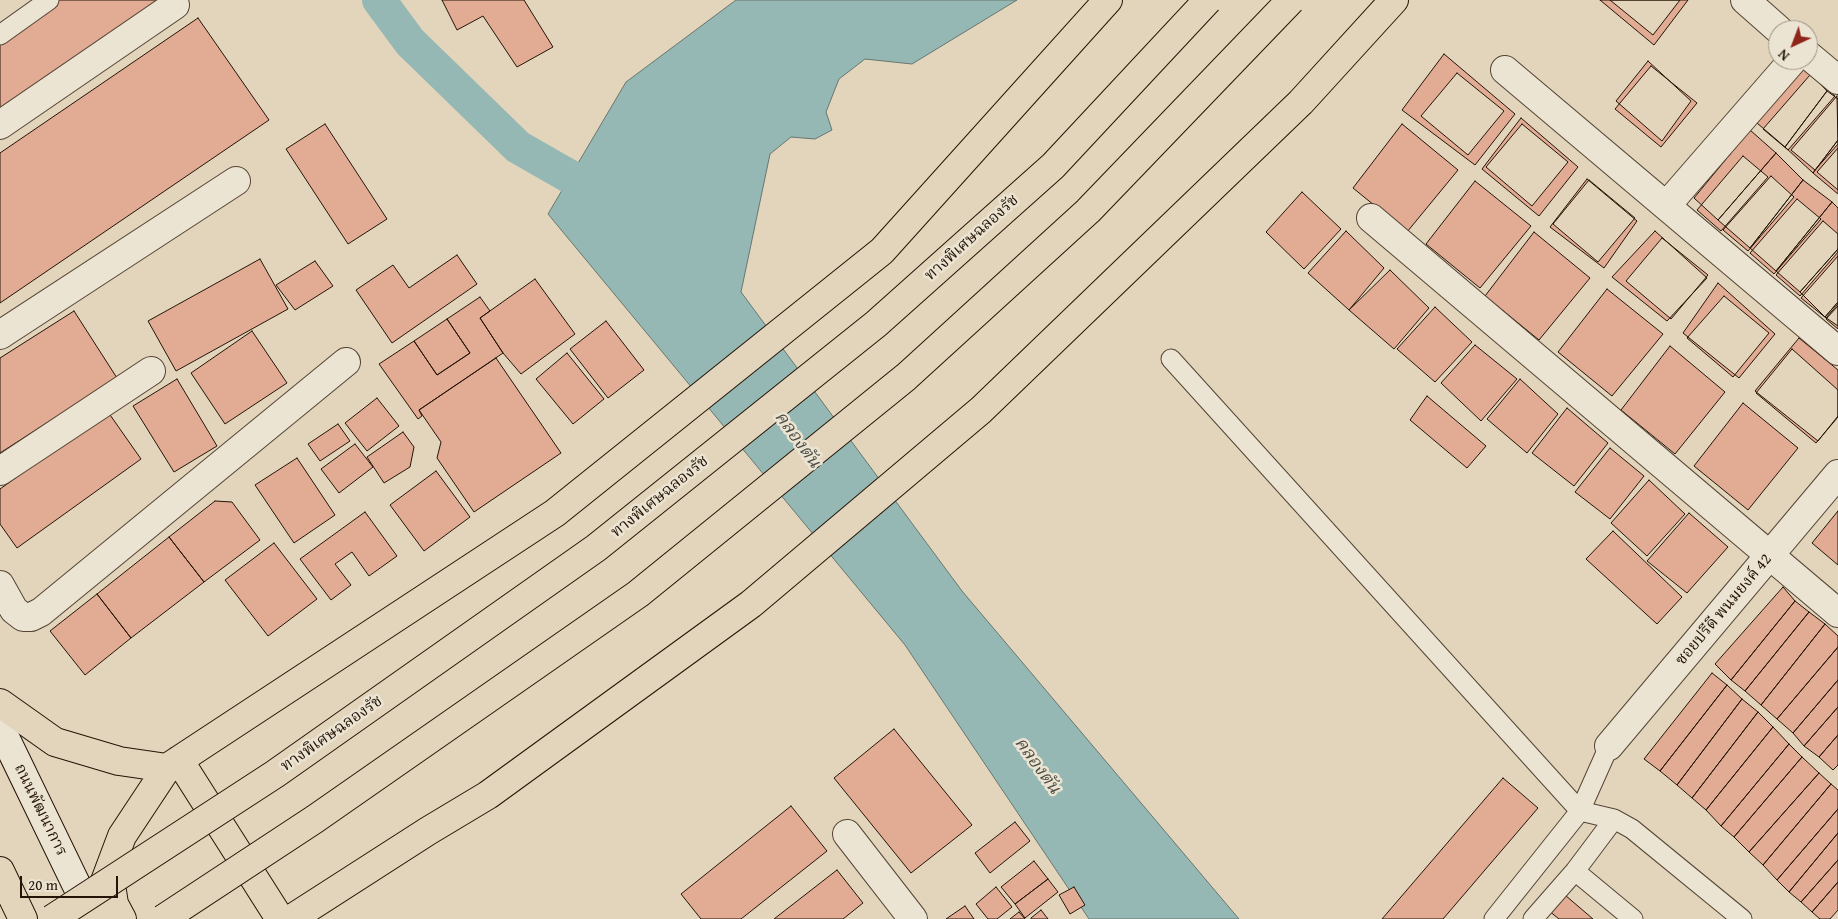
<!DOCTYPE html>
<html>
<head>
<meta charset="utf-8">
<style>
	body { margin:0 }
	#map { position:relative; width:1838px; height:919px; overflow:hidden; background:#e2d5bb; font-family:"Gentium Book Plus",serif }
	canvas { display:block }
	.north { position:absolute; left:1768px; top:20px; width:50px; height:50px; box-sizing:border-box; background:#ece4d3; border:1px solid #9c9181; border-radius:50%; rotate:223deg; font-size:14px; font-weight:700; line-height:20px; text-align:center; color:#241407 }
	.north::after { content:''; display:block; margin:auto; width:18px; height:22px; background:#8f2418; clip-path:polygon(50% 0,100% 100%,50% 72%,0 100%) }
	.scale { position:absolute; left:20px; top:876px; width:98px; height:22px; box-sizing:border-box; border:2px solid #241407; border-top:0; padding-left:6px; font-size:15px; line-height:18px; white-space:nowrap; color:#241407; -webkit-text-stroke:4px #ece4d3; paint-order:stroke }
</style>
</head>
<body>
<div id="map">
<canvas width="1838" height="919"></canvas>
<div class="north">N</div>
<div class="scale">20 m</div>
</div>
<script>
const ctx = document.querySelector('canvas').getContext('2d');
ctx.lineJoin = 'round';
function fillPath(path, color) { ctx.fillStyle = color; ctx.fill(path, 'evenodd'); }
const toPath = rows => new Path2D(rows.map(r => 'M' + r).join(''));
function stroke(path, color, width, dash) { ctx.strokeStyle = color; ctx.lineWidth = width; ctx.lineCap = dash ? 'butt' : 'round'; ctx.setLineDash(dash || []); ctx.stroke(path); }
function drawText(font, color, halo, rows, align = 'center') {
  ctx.font = font + ' "Gentium Book Plus","Noto Serif Thai",serif'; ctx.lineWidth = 5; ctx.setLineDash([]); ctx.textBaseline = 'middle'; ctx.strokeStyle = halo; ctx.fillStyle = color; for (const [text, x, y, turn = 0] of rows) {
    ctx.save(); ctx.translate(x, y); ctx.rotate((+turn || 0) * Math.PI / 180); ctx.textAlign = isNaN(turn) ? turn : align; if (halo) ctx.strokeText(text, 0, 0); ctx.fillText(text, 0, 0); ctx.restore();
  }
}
const water = toPath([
	[736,0,1017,0,912,64,865,59,839,79,826,112,832,130,815,139,791,137,770,154,741,292,962,591,1239,919,1089,919,905,645,548,214,626,82,736,0]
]);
fillPath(water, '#95b8b4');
stroke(water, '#68766f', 1);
stroke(toPath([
	[379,0,410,42,518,147,609,199]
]), '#95b8b4', 34);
const building = toPath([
	[45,0,181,0,0,119,0,31,45,0],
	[442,0,524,0,553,47,517,67,483,16,457,30,442,0],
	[1600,0,1688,0,1654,45,1600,0],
	[1610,0,1680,0,1653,35,1610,0],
	[198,18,269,120,0,303,0,153,198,18],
	[1444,54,1515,114,1475,165,1402,110,1444,54],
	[1648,61,1691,101,1662,141,1616,101,1648,61],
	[1651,66,1697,103,1661,147,1615,109,1651,66],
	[1803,66,1827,91,1785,147,1757,123,1803,66],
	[1457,73,1504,111,1468,155,1421,116,1457,73],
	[1810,75,1835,96,1788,150,1763,129,1810,75],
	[1827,91,1838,99,1838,140,1813,173,1785,147,1827,91],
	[1837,96,1838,144,1815,170,1791,150,1837,96],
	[1521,118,1578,167,1539,216,1482,169,1521,118],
	[325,124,387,219,348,244,286,149,325,124],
	[1402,124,1458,170,1407,232,1353,188,1402,124],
	[1522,124,1568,162,1532,206,1486,167,1522,124],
	[1750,130,1776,153,1718,220,1694,198,1750,130],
	[1838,140,1838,194,1813,173,1838,140],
	[1838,148,1838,190,1817,172,1838,148],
	[1776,153,1803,180,1750,248,1718,220,1776,153],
	[1743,156,1768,177,1721,231,1697,210,1743,156],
	[1771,176,1794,197,1748,251,1723,230,1771,176],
	[1587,179,1637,221,1604,268,1550,227,1587,179],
	[1589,180,1635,218,1598,262,1553,224,1589,180],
	[1803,180,1832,202,1776,271,1750,248,1803,180],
	[1475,181,1531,226,1480,288,1426,244,1475,181],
	[1302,192,1341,229,1304,269,1266,232,1302,192],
	[1797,199,1821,219,1774,274,1750,253,1797,199],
	[1832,202,1838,208,1838,249,1800,292,1776,271,1832,202],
	[1823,221,1838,234,1838,252,1800,296,1776,275,1823,221],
	[1346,231,1384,268,1349,310,1308,273,1346,231],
	[1655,231,1707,278,1667,321,1612,277,1655,231],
	[1534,232,1590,278,1539,340,1485,296,1534,232],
	[1662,238,1708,275,1671,319,1626,281,1662,238],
	[1838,249,1838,302,1825,317,1800,292,1838,249],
	[457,255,477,284,392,343,356,290,393,265,409,288,457,255],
	[1838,256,1838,304,1826,318,1801,298,1838,256],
	[260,259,288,309,176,371,148,321,260,259],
	[315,261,333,286,295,310,276,285,315,261],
	[1390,270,1429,308,1394,349,1349,310,1390,270],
	[535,279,575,334,521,374,503,353,480,318,535,279],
	[1718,283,1775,334,1739,378,1683,333,1718,283],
	[1607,289,1663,334,1612,396,1558,352,1607,289],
	[1724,296,1769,333,1733,377,1687,338,1724,296],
	[480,297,490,311,480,318,503,353,419,410,422,416,418,419,379,364,414,341,437,375,470,353,447,319,480,297],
	[1838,302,1838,326,1825,317,1838,302],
	[1838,306,1838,329,1826,319,1838,306],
	[1435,307,1472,342,1435,382,1397,349,1435,307],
	[74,311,117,378,0,453,0,358,74,311],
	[447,319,470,353,437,375,414,341,447,319],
	[606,321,644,370,608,398,570,349,606,321],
	[252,331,287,383,225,424,191,373,252,331],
	[1799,338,1838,370,1838,416,1818,441,1755,391,1799,338],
	[1475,345,1517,379,1481,421,1441,383,1475,345],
	[1670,346,1725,392,1675,454,1621,410,1670,346],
	[1792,349,1838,390,1838,417,1816,443,1756,393,1792,349],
	[567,353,604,399,573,424,536,379,567,353],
	[496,358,561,453,474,512,437,458,441,442,419,410,496,358],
	[177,379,217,446,174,472,133,406,177,379],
	[1520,379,1558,414,1527,453,1487,419,1520,379],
	[1427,396,1486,446,1467,468,1410,420,1427,396],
	[377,398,399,426,367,451,345,423,377,398],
	[1743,403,1798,448,1748,510,1694,466,1743,403],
	[1567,408,1608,443,1574,486,1532,453,1567,408],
	[108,412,141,459,17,548,0,524,0,489,108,412],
	[338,424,350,441,320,461,308,444,338,424],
	[403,432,414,447,410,467,384,483,367,457,403,432],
	[355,444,373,467,339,493,321,469,355,444],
	[1610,448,1644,476,1610,519,1575,492,1610,448],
	[297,458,335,515,294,543,255,485,297,458],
	[436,471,470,517,424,551,390,505,436,471],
	[1649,480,1685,514,1647,556,1611,523,1649,480],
	[215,501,232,502,260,540,204,582,169,537,215,501],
	[1838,511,1838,565,1812,543,1838,511],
	[365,512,397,556,369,576,352,552,335,564,351,585,331,600,300,559,365,512],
	[1689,513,1728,547,1687,593,1647,561,1689,513],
	[1613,531,1682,597,1657,624,1586,559,1613,531],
	[169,537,204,582,131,638,97,594,169,537],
	[274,543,317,599,268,636,225,580,274,543],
	[1783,587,1795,601,1731,680,1715,664,1783,587],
	[97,594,131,638,85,675,50,631,97,594],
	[1795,601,1809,612,1745,691,1731,680,1795,601],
	[1809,612,1825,624,1761,705,1745,691,1809,612],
	[1825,624,1838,636,1838,647,1777,719,1761,705,1825,624],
	[1838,647,1838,680,1793,733,1777,719,1838,647],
	[1712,673,1727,685,1660,771,1644,759,1712,673],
	[1838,680,1838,707,1804,746,1793,733,1838,680],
	[1727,685,1742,699,1677,785,1660,771,1727,685],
	[1742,699,1758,712,1692,798,1677,785,1742,699],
	[1838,707,1838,735,1819,757,1804,746,1838,707],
	[1758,712,1773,727,1706,810,1692,798,1758,712],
	[1773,727,1789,744,1721,826,1706,810,1773,727],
	[894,729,972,825,911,873,834,778,894,729],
	[1838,735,1838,765,1833,770,1819,757,1838,735],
	[1789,744,1802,757,1734,837,1721,826,1789,744],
	[1802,757,1819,773,1749,852,1734,837,1802,757],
	[1819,773,1831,784,1763,865,1749,852,1819,773],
	[1503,778,1538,808,1443,919,1382,919,1503,778],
	[1831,784,1838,790,1838,809,1777,880,1763,865,1831,784],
	[791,806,827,851,741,919,701,919,681,894,791,806],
	[1838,809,1838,833,1789,892,1777,880,1838,809],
	[1015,822,1030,841,990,873,975,853,1015,822],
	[1838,833,1838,860,1801,902,1789,892,1838,833],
	[1838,860,1838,882,1812,912,1801,902,1838,860],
	[1034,861,1048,879,1015,904,1001,887,1034,861],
	[837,870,863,903,843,919,774,919,837,870],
	[1048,879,1058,892,1025,918,1015,904,1048,879],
	[1838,882,1838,910,1830,919,1820,919,1812,912,1838,882],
	[996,887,1012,907,997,919,988,919,976,904,996,887],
	[1074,887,1085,905,1070,914,1059,895,1074,887],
	[1558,889,1593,919,1559,919,1543,906,1558,889],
	[965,906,974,919,946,919,965,906],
	[1041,910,1048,919,1031,919,1031,918,1041,910],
	[1019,912,1025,919,1010,919,1019,912]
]);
fillPath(building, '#e2ab94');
stroke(building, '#241407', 1);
const lane = toPath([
	[0,35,49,0],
	[1171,359,1580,811,1614,819,1632,829,1742,919],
	[1575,871,1633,919],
	[1494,919,1580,811,1609,746],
	[1533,919,1575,871,1614,819]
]);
const street = toPath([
	[1745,0,1779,30],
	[1808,55,1838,80],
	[1505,70,1838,351],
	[0,125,175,5],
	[1666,206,1793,60],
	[1371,218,1838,613],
	[0,335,236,181],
	[0,471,151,371],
	[0,585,14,610,23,617,31,617,41,612,346,362],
	[1609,746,1838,474],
	[847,834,913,919]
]);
const secondary = toPath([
	[0,727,93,919]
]);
const primary = toPath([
	[0,871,23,919]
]);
const highway = toPath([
	[0,703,55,742,119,761,167,768],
	[179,760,280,919],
	[109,872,114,904,122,919],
	[92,916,122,836,167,768,555,513,882,251,1108,0],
	[291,919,428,831,488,795,751,604,981,410,1301,102,1394,0]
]);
stroke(lane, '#544434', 21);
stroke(street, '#544434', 30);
stroke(secondary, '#241407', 30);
stroke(primary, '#241407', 30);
stroke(highway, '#241407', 30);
stroke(lane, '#ece4d3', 19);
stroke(street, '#ece4d3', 28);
stroke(secondary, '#ece4d3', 28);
stroke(primary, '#e2d5bb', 28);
stroke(highway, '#e2d5bb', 28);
const highwayBridge = toPath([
	[52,919,275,774,596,548,876,324,1053,166,1208,0],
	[163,919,315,819,638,594,906,377,1088,211,1291,0]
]);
stroke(highwayBridge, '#241407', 30, []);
stroke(highwayBridge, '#e2d5bb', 28);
drawText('16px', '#241407', '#ece4d3', [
	["ทางพิเศษฉลองรัช",972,238,-42],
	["ทางพิเศษฉลองรัช",660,497,-39],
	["ซอยปรีดี พนมยงค์ 42",1724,610,-50],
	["ทางพิเศษฉลองรัช",332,734,-35],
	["ถนนพัฒนาการ",40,810,64]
]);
drawText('italic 18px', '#4c4d44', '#ece4d3', [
	["คลองตัน",797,440,54],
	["คลองตัน",1037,766,54]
]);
</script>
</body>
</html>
